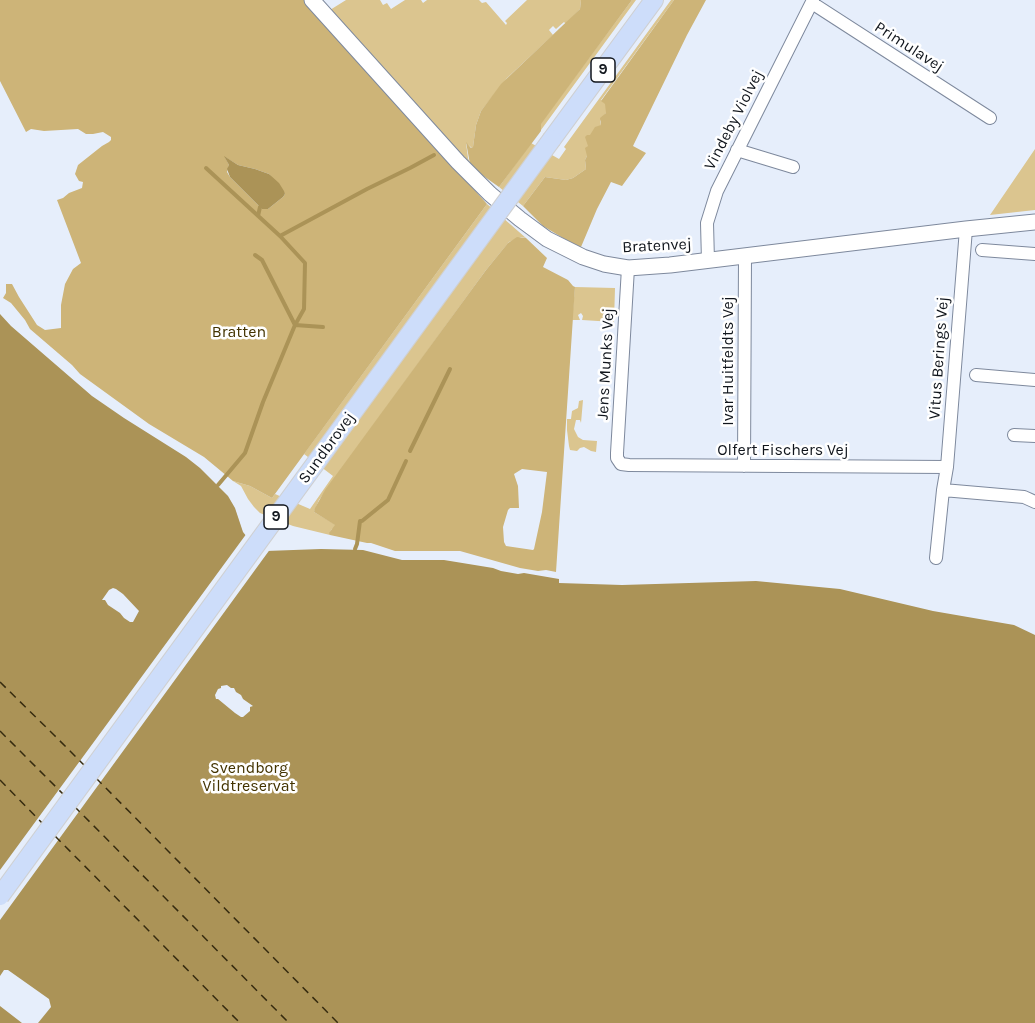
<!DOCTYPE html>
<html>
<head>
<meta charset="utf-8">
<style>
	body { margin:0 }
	canvas { display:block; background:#e6eefb }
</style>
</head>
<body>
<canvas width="1035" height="1023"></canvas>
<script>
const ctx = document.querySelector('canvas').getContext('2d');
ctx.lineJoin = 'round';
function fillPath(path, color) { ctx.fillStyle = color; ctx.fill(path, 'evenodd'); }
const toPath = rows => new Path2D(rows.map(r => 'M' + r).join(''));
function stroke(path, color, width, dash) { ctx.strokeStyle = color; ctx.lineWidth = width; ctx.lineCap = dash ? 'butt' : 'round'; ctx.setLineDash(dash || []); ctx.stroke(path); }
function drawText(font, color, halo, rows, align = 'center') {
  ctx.font = font + ' Karla,sans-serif'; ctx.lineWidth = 5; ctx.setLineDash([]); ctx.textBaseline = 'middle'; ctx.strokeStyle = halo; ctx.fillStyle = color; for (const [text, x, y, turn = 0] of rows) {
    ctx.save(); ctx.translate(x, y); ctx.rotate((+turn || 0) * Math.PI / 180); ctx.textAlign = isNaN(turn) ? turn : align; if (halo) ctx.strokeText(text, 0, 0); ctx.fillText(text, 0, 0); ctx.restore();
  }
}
fillPath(toPath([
	[346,0,380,0,383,5,387,3,391,9,405,0,421,0,423,3,427,0,479,0,482,3,486,2,506,25,507,23,505,21,527,0,581,0,580,9,566,24,564,22,556,29,553,26,549,30,553,35,507,78,481,111,476,125,473,147,472,148,466,143,468,158,470,164,442,134,330,10],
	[632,0,636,0,541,130,540,124],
	[671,0,674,0,601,100,606,104,606,113,600,121,601,125,588,146,587,156,585,160,586,169,573,178,566,180,545,177,523,206,499,187,531,143,559,159,566,149,564,147],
	[1035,149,1035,210,990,215],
	[487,204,526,238,521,237,509,242,486,270,319,500,314,512,336,525,334,528,331,530,330,535,293,526,260,513,254,507,248,499,241,486,233,481,250,486,272,498,275,494,310,509,333,476,304,454],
	[575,287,615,288,614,322,582,320,583,316,581,313,578,315,580,320,572,320],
	[583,400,581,423,580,420,576,420,574,429,578,437,583,440,597,441,596,452,591,451,584,447,580,448,577,451,570,450,569,446,567,430,567,419,571,419,572,411,578,408,579,401]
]), '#dbc58f');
fillPath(toPath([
	[0,0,305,0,487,204,272,498,250,486,233,481,204,457,149,424,80,374,72,365,30,329,25,320,11,303,3,298,6,293,6,284,12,284,19,297,37,325,45,330,61,328,61,305,65,284,73,269,81,263,57,200,63,198,69,193,82,188,83,182,79,181,75,174,78,165,102,146,109,142,111,140,111,137,103,132,93,134,86,134,78,129,44,131,31,129,26,132,0,81],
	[225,157,238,165,255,169,269,174,285,194,283,197,268,209,262,209,230,177,227,172,229,165],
	[581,0,632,0,541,124,541,131,499,187,482,175,470,164,466,142,471,148,473,147,476,125,481,111,501,84,580,9],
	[674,0,706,0,687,35,633,146,646,153,622,186,611,182,597,209,581,247,573,244,543,226,523,206,545,177,566,180,573,178,586,169,585,160,587,156,585,148,588,146,585,137,587,135,590,135,595,127,601,125,600,118,606,113,605,104,601,101],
	[517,237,526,238,547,258,543,267,568,280,573,286,575,287,556,572,546,570,538,571,520,568,460,551,395,551,371,543,367,543,330,535,329,533,335,525,314,512,315,508,325,490,486,270,508,243],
	[522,469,547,472,542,512,534,549,533,550,506,546,504,542,503,527,508,510,510,508,519,508,518,486,514,474]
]), '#cdb478');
fillPath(toPath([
	[224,156,238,165,255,169,269,174,279,183,284,191,285,194,283,197,268,209,262,209,230,177,227,169,229,165],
	[0,314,11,326,92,396,124,418,186,457,200,468,228,496,235,508,243,532,247,537,266,551,321,549,363,550,402,560,444,560,493,568,501,571,518,574,524,573,559,579,559,583,622,585,756,581,840,589,933,611,1014,625,1035,635,1035,1023,0,1023]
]), '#ab9357');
fillPath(toPath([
	[247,533,263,547,271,548,0,920,0,870],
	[113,588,116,589,123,594,139,611,133,622,130,622,124,618,120,613,108,605,105,600,102,600,109,590],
	[227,685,231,688,234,688,236,692,241,695,243,699,253,706,250,707,250,711,243,717,241,717,235,713,218,699,216,699,215,695,218,689,221,688,221,686],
	[4,970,8,970,49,999,51,1007,38,1023,22,1023,0,1006,0,976]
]), '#e6eefb');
stroke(toPath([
	[206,168,280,236],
	[258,216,260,207],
	[255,255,262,260,295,325,323,327],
	[410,451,450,369],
	[218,485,245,453,263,402,295,325,304,309,305,263,280,236,367,189,410,168,434,155],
	[355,549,357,544,360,521,362,521,388,500,406,461]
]), '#ab9357', 4);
stroke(toPath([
	[0,682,54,735,85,766],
	[0,731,63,794],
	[96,778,338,1023],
	[0,780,43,824],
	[74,806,289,1023],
	[55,836,240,1023]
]), '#362b0f', 1.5, [8, 6]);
const minor = toPath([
	[812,3,990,118],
	[737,150,793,167],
	[982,250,1035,254],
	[708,261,707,223,717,191,813,0],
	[628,268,617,453,617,458,621,464,629,465,947,467],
	[976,375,1035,380],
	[1014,435,1035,436],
	[744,466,745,257],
	[943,490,1024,497,1035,502],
	[936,558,943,490,947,467,966,229]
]);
const tertiary = toPath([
	[312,0,458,162,490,194,520,219,547,239,583,257,604,264,628,268,670,265,966,229,1035,222]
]);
const primary = toPath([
	[552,139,654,0]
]);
stroke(minor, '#7e899d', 14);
stroke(tertiary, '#7e899d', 17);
stroke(primary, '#cfd0d2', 20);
stroke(minor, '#fff', 12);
stroke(tertiary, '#fff', 15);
stroke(primary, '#cdddfa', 18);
const primaryBridge = toPath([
	[0,896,552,139]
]);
stroke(primaryBridge, '#cfd0d2', 20, []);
stroke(primaryBridge, '#cdddfa', 18);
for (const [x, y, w] of [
	[603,70,24],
	[276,517,24]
]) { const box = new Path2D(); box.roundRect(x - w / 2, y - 12, w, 24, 4.5); ctx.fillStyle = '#fff'; ctx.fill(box); stroke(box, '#10151c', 1.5); }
drawText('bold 15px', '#10151c', null, [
	["9",603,70],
	["9",276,517]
]);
drawText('16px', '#10151c', '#fff', [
	["Primulavej",909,47,33],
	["Vindeby Violvej",734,120,-63],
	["Bratenvej",657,246,-3],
	["Vitus Berings Vej",939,358,-86],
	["Ivar Huitfeldts Vej",728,361,-90],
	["Jens Munks Vej",606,364,-87],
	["Sundbrovej",327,448,-54],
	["Olfert Fischers Vej",783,450]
]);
drawText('16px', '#433300', '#fff', [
	["Bratten",239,332],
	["Svendborg",249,768],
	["Vildtreservat",249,786]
]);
</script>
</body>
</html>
